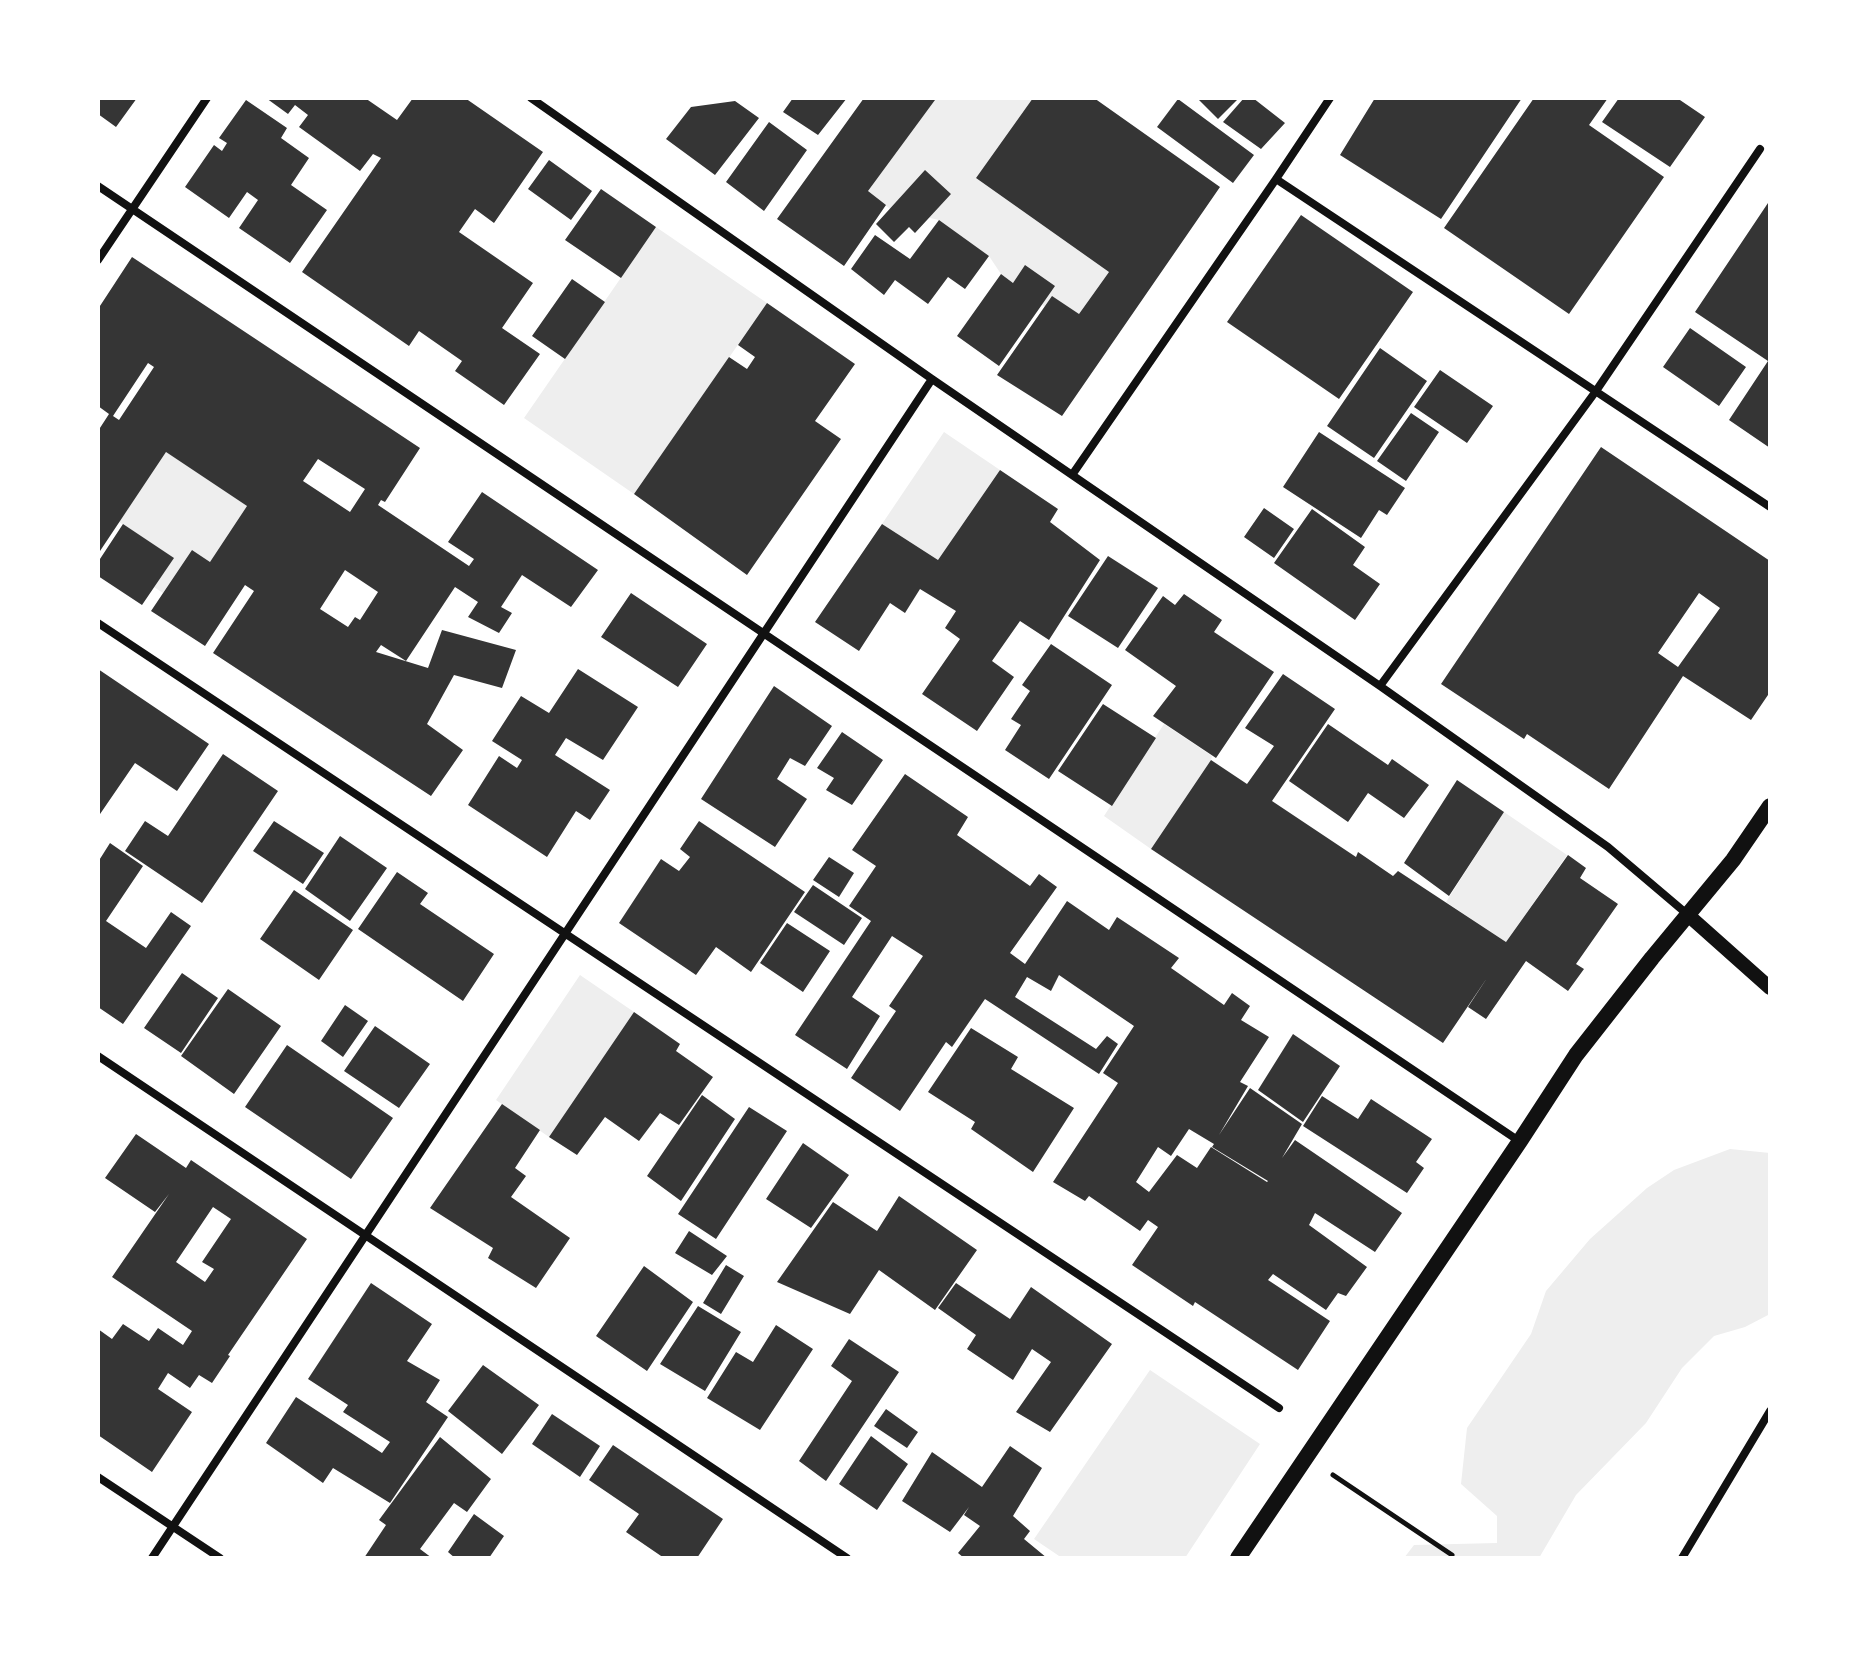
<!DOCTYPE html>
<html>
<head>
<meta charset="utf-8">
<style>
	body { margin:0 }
	#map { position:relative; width:1868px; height:1656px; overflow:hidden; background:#fff; font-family:"Noto Sans",sans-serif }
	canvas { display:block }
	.frame { position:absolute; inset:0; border:100px solid #fff; pointer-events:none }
</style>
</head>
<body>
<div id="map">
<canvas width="1868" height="1656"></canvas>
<div class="frame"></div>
</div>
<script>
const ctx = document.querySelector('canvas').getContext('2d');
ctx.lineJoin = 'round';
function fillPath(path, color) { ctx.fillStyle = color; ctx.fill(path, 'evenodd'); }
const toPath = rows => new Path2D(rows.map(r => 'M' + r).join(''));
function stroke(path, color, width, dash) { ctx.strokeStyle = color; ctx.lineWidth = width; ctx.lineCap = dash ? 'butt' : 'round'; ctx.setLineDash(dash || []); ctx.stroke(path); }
fillPath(toPath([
	[931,98,1033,98,976,178,1109,272,1079,314,1045,307,1001,274,989,256,939,220,890,209,868,191,934,101],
	[656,227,767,303,634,494,524,418],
	[944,432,1000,470,938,560,882,524],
	[166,452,247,506,210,562,192,550,163,593,154,587,173,558,119,522],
	[1164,724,1212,756,1211,760,1151,849,1104,816],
	[1504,812,1567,855,1506,942,1446,902],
	[580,975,634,1012,549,1137,496,1100],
	[1730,1149,1770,1153,1770,1314,1745,1327,1714,1336,1682,1368,1646,1423,1576,1495,1539,1558,1404,1558,1414,1545,1497,1543,1497,1516,1461,1484,1467,1428,1531,1334,1546,1291,1590,1239,1647,1188,1674,1170],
	[1150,1370,1260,1444,1185,1558,1062,1558,1034,1539]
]), '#eee');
fillPath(toPath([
	[98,98,137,98,116,127,98,114],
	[266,98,365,98,397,120,413,98,465,98,543,152,494,223,475,209,459,232,533,283,502,328,540,354,504,405,455,371,462,361,419,331,409,346,302,272,381,158,373,154,360,171,299,127,308,115,295,105,288,114],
	[793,98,847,98,818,135,783,112],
	[864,98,931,98,935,100,868,191,886,205,844,266,777,219],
	[1033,98,1094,98,1220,187,1062,416,997,375,1052,296,1079,314,1109,272,976,178],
	[1197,98,1239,98,1218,119],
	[1244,98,1253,98,1285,123,1261,149,1223,122],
	[1375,98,1522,98,1441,219,1340,155],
	[1534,98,1608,98,1589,125,1664,177,1569,314,1444,228],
	[1619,98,1677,98,1705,117,1670,167,1602,122],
	[1178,99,1254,155,1233,183,1157,127],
	[246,100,287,128,281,138,309,158,291,185,327,210,290,263,239,228,258,200,247,192,229,218,185,187,214,145,222,151,227,143,219,138],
	[735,101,759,118,715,175,666,139,691,107],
	[769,122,807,150,764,211,726,182],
	[549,160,592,191,571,220,528,189],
	[925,170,951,194,915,233,909,227,894,242,876,224],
	[601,189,656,227,621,278,565,240],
	[1770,200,1770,448,1729,420,1768,361,1695,312],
	[1301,215,1413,292,1339,399,1227,322],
	[939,220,989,256,965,289,948,277,928,304,895,280,884,295,851,269,875,235,910,259],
	[132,257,420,448,385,502,381,500,378,505,469,566,474,559,448,542,482,492,598,570,571,607,522,575,501,607,512,613,499,633,468,617,478,602,455,587,406,661,381,645,376,652,428,668,442,630,516,650,502,688,454,675,427,724,463,750,431,796,213,653,254,591,245,585,205,646,151,611,192,550,210,562,247,506,166,452,98,554,98,431,109,414,98,406,98,309],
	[148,363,154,367,119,420,113,416],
	[318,459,365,489,350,512,303,481],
	[345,570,378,592,360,620,355,617,348,627,320,609],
	[1025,265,1055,286,999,366,957,336,1001,274,1013,283],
	[572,279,605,302,565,359,532,336],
	[767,303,855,364,815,421,841,439,747,575,634,494,729,357,747,369,755,357,738,345],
	[1690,328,1746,367,1719,406,1663,367],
	[1380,348,1427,381,1374,458,1327,426],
	[1440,370,1493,406,1467,443,1414,407],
	[1411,413,1439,432,1406,481,1377,461],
	[1319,432,1405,488,1387,515,1379,510,1361,538,1283,487],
	[1601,447,1770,561,1770,692,1751,720,1683,676,1609,789,1527,734,1524,739,1441,684],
	[1699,593,1720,608,1678,667,1658,653],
	[1000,470,1058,509,1050,522,1100,560,1049,640,1020,621,992,661,1014,677,977,731,922,694,960,639,945,628,956,611,920,589,905,613,890,603,859,651,815,622,882,524,938,560],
	[1264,508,1294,529,1274,558,1244,537],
	[1312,509,1365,547,1353,565,1380,584,1355,620,1274,563],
	[123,524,174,558,142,605,98,576,98,562],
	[1108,556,1158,588,1118,648,1068,616],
	[631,593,707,644,678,687,601,637],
	[1184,594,1222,620,1214,632,1274,672,1216,758,1153,716,1176,686,1125,650,1163,596,1175,605],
	[1051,644,1112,685,1049,779,1005,750,1021,725,1011,719,1030,691,1022,685],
	[98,669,209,744,177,791,135,763,98,817],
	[578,669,638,707,603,760,566,738,555,755,610,790,590,820,576,811,547,857,468,805,499,756,517,768,522,760,492,741,521,696,549,713],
	[1283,674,1335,709,1272,801,1356,857,1358,852,1393,876,1398,871,1506,942,1568,855,1586,868,1580,878,1618,904,1576,964,1584,969,1568,991,1526,961,1486,1019,1468,1007,1487,978,1443,1043,1151,849,1211,760,1247,784,1274,746,1245,728],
	[774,686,832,726,805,766,790,758,777,779,807,799,775,847,701,799],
	[1103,704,1156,738,1112,806,1058,771],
	[1328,724,1388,765,1392,759,1429,785,1404,818,1368,793,1348,822,1289,781],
	[842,732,883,760,852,805,826,790,834,778,817,768],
	[223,754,278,791,202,903,125,851,145,821,168,836],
	[905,774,968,817,957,835,1030,886,1039,874,1057,887,1010,953,1025,964,1067,901,1109,930,1117,917,1179,958,1171,968,1224,1005,1232,993,1250,1006,1241,1020,1269,1037,1240,1082,1248,1086,1219,1135,1250,1088,1302,1124,1282,1158,1295,1140,1402,1213,1375,1252,1315,1213,1309,1225,1367,1267,1346,1296,1338,1293,1326,1310,1273,1274,1268,1280,1330,1321,1298,1370,1195,1302,1193,1306,1132,1265,1158,1227,1148,1220,1140,1231,1089,1196,1085,1201,1053,1182,1118,1083,1103,1073,1134,1026,1075,986,1059,975,1051,991,1027,977,1015,997,1096,1049,1107,1036,1118,1044,1099,1074,985,999,952,1047,946,1042,900,1111,851,1078,896,1011,889,1006,923,956,892,936,852,997,880,1016,847,1069,795,1035,871,921,849,906,876,866,852,850],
	[1189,1129,1214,1144,1212,1147,1268,1181,1267,1182,1211,1147,1197,1168,1177,1155,1149,1192,1136,1182,1158,1147,1171,1156],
	[1457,780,1504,812,1449,896,1404,863],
	[274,821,324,853,303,884,253,851],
	[699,821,805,892,751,972,716,947,696,975,619,923,661,859,679,871,690,857,680,849],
	[340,836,387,868,350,921,305,889],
	[110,843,143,866,106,921,146,948,171,912,191,926,123,1024,98,1007,98,862],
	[829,857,854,873,839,897,813,880],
	[397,872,428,893,420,904,494,954,463,1001,358,929],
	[813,885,862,918,844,945,794,912],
	[294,890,353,930,319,980,260,939],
	[787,923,830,951,803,992,760,963],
	[182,973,218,998,181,1053,144,1028],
	[228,989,281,1026,234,1094,181,1056],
	[345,1005,368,1021,343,1057,321,1041],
	[634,1012,680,1044,676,1051,713,1077,679,1125,660,1113,639,1141,605,1117,577,1155,549,1137],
	[375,1026,430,1064,399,1108,344,1071],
	[971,1028,1018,1057,1011,1069,1074,1108,1033,1172,971,1129,975,1122,928,1092],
	[1293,1034,1340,1066,1303,1122,1258,1090],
	[287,1045,393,1118,351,1179,245,1107],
	[702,1095,735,1119,681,1201,647,1176],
	[1322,1096,1358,1119,1371,1099,1432,1139,1416,1162,1424,1168,1407,1193,1303,1126],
	[502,1104,540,1130,515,1168,526,1176,511,1197,570,1238,536,1288,488,1258,493,1248,430,1208],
	[749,1107,787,1131,716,1239,678,1214],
	[136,1134,186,1168,191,1160,307,1239,228,1355,230,1356,212,1383,199,1375,190,1388,168,1373,158,1389,192,1412,152,1472,98,1435,98,1329,112,1339,123,1324,149,1341,158,1328,183,1345,192,1331,112,1277,169,1194,155,1212,105,1178],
	[213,1207,231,1219,202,1262,214,1269,205,1282,176,1262],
	[803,1143,849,1175,811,1228,766,1199],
	[899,1196,977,1250,935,1310,879,1270,850,1314,777,1282,833,1202,877,1231],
	[689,1231,727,1256,712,1275,675,1253],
	[726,1265,744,1276,721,1314,703,1303],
	[644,1266,693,1302,647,1371,596,1336],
	[371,1283,432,1324,407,1361,440,1380,426,1402,448,1417,390,1503,333,1468,323,1483,266,1443,296,1397,382,1453,390,1442,343,1412,348,1405,308,1379],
	[956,1283,1010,1319,1031,1287,1112,1344,1050,1432,1016,1412,1051,1362,1032,1349,1013,1380,967,1349,976,1335,938,1308],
	[698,1306,741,1332,705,1391,660,1364],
	[776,1325,813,1349,760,1430,707,1398,736,1352,753,1362],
	[849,1339,899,1372,826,1481,799,1461,852,1381,831,1366],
	[483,1365,539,1405,502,1454,448,1411],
	[886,1409,918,1432,907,1448,874,1426],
	[552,1414,600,1446,580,1477,532,1444],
	[871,1436,908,1464,877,1510,839,1484],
	[440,1437,491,1479,467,1512,454,1503,420,1549,432,1558,364,1558,386,1525,379,1520],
	[613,1445,723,1519,697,1558,664,1558,626,1532,639,1514,589,1480],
	[1010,1446,1042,1468,1013,1516,1030,1531,1024,1539,1047,1558,964,1558,958,1553,980,1526,964,1515,969,1507,950,1532,902,1501,932,1452,982,1487],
	[474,1514,504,1536,489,1558,455,1558,448,1552]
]), '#353535');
stroke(toPath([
	[1333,1475,1452,1555]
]), '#111', 5);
stroke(toPath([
	[531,98,932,379,1380,686,1608,847,1687,914],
	[1276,179,1770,507],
	[98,186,1519,1141],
	[98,260,207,98],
	[1072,475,1276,179,1330,98],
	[98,623,1279,1408],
	[1380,686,1596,391,1760,149],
	[98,1056,847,1558],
	[98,1477,220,1558],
	[152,1558,932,379],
	[1682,1558,1770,1411]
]), '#111', 8);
stroke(toPath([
	[1688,915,1770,988]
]), '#111', 14);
stroke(toPath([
	[1238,1558,1520,1141,1576,1055,1652,958,1733,860,1770,806]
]), '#111', 16);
</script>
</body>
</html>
